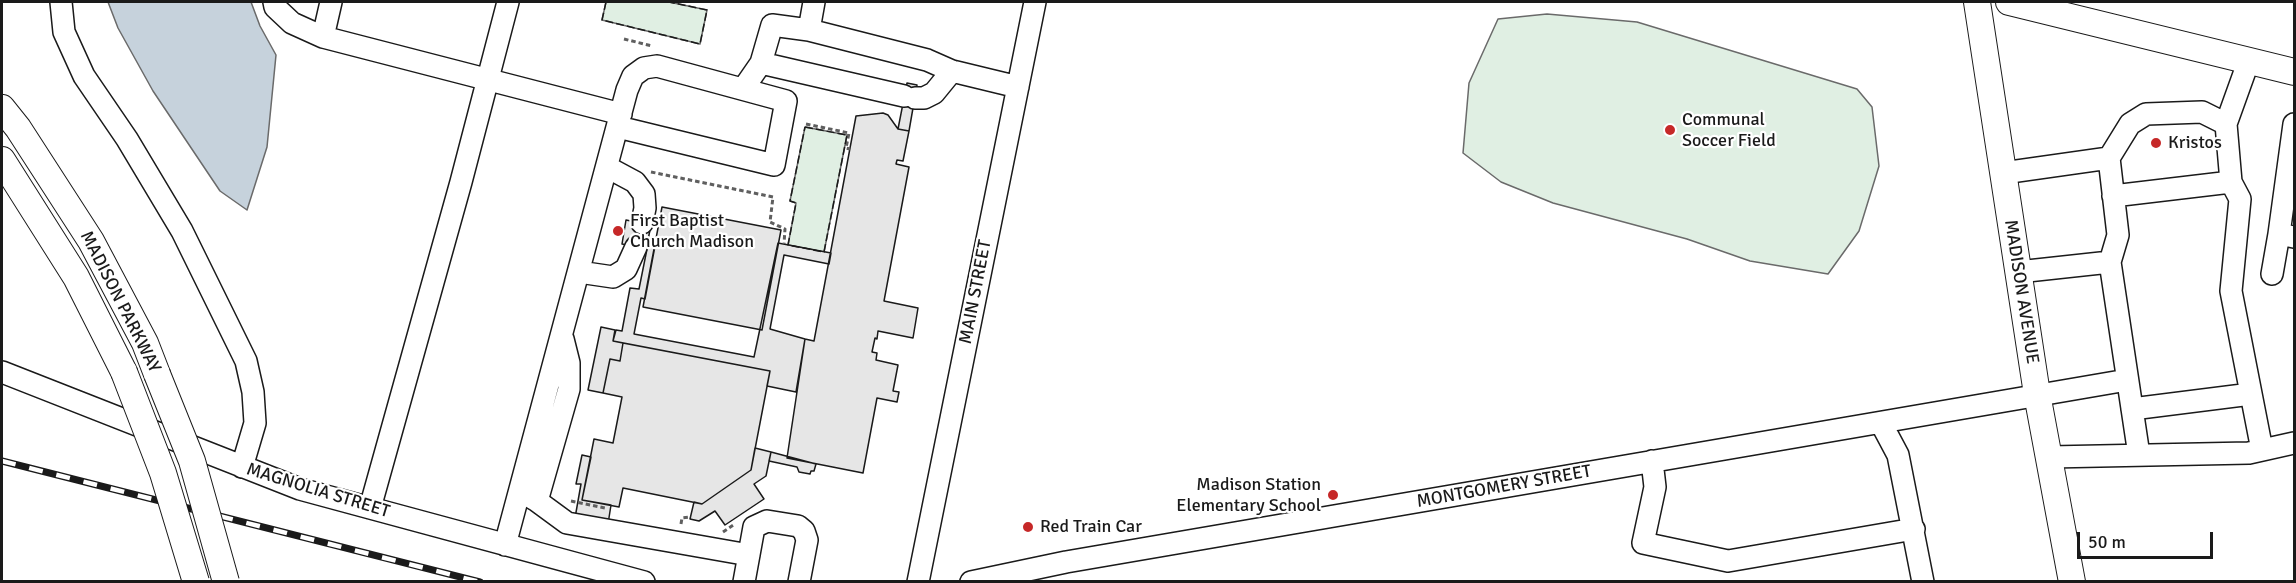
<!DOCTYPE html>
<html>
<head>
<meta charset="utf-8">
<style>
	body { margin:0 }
	#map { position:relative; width:2296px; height:583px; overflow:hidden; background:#fff; font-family:Signika,sans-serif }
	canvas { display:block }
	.frame { position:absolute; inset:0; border:3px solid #1a1a1a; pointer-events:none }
	.scale { position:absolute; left:2077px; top:532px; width:136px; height:27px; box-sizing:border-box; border:3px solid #1a1a1a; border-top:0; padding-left:8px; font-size:18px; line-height:21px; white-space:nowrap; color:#1a1a1a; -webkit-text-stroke:4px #fff; paint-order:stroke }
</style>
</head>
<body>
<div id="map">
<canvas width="2296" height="583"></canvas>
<div class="frame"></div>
<div class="scale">50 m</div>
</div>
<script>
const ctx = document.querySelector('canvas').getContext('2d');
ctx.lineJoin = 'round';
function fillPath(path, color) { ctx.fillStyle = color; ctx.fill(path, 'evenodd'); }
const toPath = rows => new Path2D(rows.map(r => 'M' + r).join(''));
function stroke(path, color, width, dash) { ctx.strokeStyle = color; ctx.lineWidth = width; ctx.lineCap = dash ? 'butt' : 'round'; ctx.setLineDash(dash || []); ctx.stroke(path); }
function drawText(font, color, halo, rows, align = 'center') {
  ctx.font = font + ' Signika,sans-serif'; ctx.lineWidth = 4.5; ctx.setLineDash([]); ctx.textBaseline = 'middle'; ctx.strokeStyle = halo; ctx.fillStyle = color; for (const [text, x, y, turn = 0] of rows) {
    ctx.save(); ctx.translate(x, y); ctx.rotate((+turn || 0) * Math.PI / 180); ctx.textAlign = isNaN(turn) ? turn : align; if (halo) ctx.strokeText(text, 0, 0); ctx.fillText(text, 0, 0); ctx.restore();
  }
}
const green = toPath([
	[606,2,669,2,707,10,700,44,602,20,606,2],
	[1547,14,1637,22,1857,89,1872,107,1879,166,1859,231,1828,274,1750,261,1687,239,1553,203,1501,182,1463,153,1469,83,1498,19,1547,14],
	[805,127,847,135,824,252,788,245,796,203,790,201,805,127]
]);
fillPath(green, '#e0efe3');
stroke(green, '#6a6a6a', 1.5);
const water = toPath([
	[108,2,251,2,260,26,276,55,267,147,247,210,220,191,153,91,118,28,108,2]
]);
fillPath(water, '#c6d2dc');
stroke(water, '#6a6a6a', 1.5);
const building = toPath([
	[907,83,917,85,909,131,898,129,907,83],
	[883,113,888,115,898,129,909,131,903,161,897,160,896,164,909,167,884,301,918,308,913,338,878,331,877,339,875,338,872,352,877,353,876,360,898,365,893,391,899,392,897,402,877,398,863,473,787,458,805,339,814,341,856,116,883,113],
	[662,207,781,230,762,330,643,307,662,207],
	[626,220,651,225,647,245,655,246,645,299,641,298,634,334,754,357,778,243,831,253,829,264,784,255,770,329,805,339,796,392,767,386,770,371,613,341,616,330,622,331,630,288,639,289,647,249,622,244,626,220],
	[601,327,615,330,613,341,623,343,620,361,610,359,603,393,588,390,601,327],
	[623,343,770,371,751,470,702,504,623,488,619,507,582,500,594,439,613,443,622,397,603,393,610,359,620,361,623,343],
	[755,448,771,452,766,476,754,484,764,499,725,525,715,511,699,521,690,519,694,502,702,504,751,470,755,448],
	[771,452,816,464,814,471,811,471,810,474,799,472,797,467,769,461,771,452],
	[582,455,591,457,582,500,611,505,608,524,575,518,581,484,576,484,582,455]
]);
fillPath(building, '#e6e6e6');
stroke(building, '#1a1a1a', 1.5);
const minor = toPath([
	[61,2,64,32,84,76,127,139,182,231,246,361,253,392,255,423,242,467],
	[274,2,275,7,292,23,323,37,621,114],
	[809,30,814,2],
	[323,37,331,2],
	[761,63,904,96],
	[743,89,761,63,772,25,809,30,927,60,952,71,1018,87],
	[915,98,924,98,934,93,952,71],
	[2294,124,2279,234,2294,237],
	[2109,158,2130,124,2146,114,2202,112,2226,124],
	[607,167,635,182,644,194,645,208,642,223],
	[2003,173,2109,158,2118,235,2110,262,2139,455],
	[2231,182,2240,199,2231,291,2262,450],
	[2113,196,2231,182,2226,124,2249,60],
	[579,272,613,277,626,269,636,247],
	[2018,272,2110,262],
	[2272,274,2279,234],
	[2,372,300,489,644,582],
	[2132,409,2251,394],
	[1881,423,1898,455,1923,582],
	[2050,457,2249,453,2294,443],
	[1652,461,1655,487,1643,543,1728,561,1914,529],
	[520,491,537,501,567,523,749,555],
	[537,501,569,389,569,363,563,339],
	[370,508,461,182,508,2],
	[505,545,627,90,633,76,644,68,657,66,786,101,774,165,618,127],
	[744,582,754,527,767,521,798,526,804,531,807,540,799,582],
	[918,582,1035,2],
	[971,582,1066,562,2127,380]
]);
const major = toPath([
	[1977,2,2037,394,2072,582],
	[2009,2,2294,72],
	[2,108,18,128,91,241,145,343,157,374],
	[2,160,76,277,124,372]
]);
stroke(minor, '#1a1a1a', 24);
stroke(major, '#1a1a1a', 28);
stroke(toPath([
	[624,39,652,46],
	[806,124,849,133,846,148,850,149],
	[651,172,773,197,770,222,785,229,784,244],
	[571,501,605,508],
	[681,524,682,518,691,517],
	[723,532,735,524]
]), '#5f5f5f', 3, [4.5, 3]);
stroke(minor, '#fff', 21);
stroke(major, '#fff', 26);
const rail = toPath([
	[2,461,480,582]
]);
stroke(rail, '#1a1a1a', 7);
stroke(rail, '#fff', 4.5, [14]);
const majorBridge = toPath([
	[124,372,163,473,196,582],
	[157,374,192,461,226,582]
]);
stroke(majorBridge, '#1a1a1a', 28, []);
stroke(majorBridge, '#fff', 26);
stroke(toPath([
	[606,2,602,20,700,44,707,10,669,2],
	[805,127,847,135,824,252,788,245,796,203,790,201,805,127]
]), '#1a1a1a', 1.5, [8, 3]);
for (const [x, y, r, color] of [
	[1670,130,6,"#c62828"],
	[2156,143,6,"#c62828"],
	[618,231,6,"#c62828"],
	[1333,495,6,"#c62828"],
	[1028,527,6,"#c62828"]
]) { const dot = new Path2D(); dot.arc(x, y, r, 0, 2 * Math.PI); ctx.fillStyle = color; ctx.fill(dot); stroke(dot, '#fff', 2); }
drawText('18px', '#1a1a1a', '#fff', [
	["Communal",1682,120],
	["Soccer Field",1682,141],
	["Kristos",2168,143],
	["First Baptist",630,221],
	["Church Madison",630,242],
	["Madison Station",1321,485,"right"],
	["Elementary School",1321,506,"right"],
	["Red Train Car",1040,527]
], 'left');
drawText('18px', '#1a1a1a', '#fff', [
	["MAIN STREET",976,292,-79],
	["MADISON AVENUE",2021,292,81],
	["MADISON PARKWAY",120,302,63],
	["MONTGOMERY STREET",1504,487,-10],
	["MAGNOLIA STREET",318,491,17]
]);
</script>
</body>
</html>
